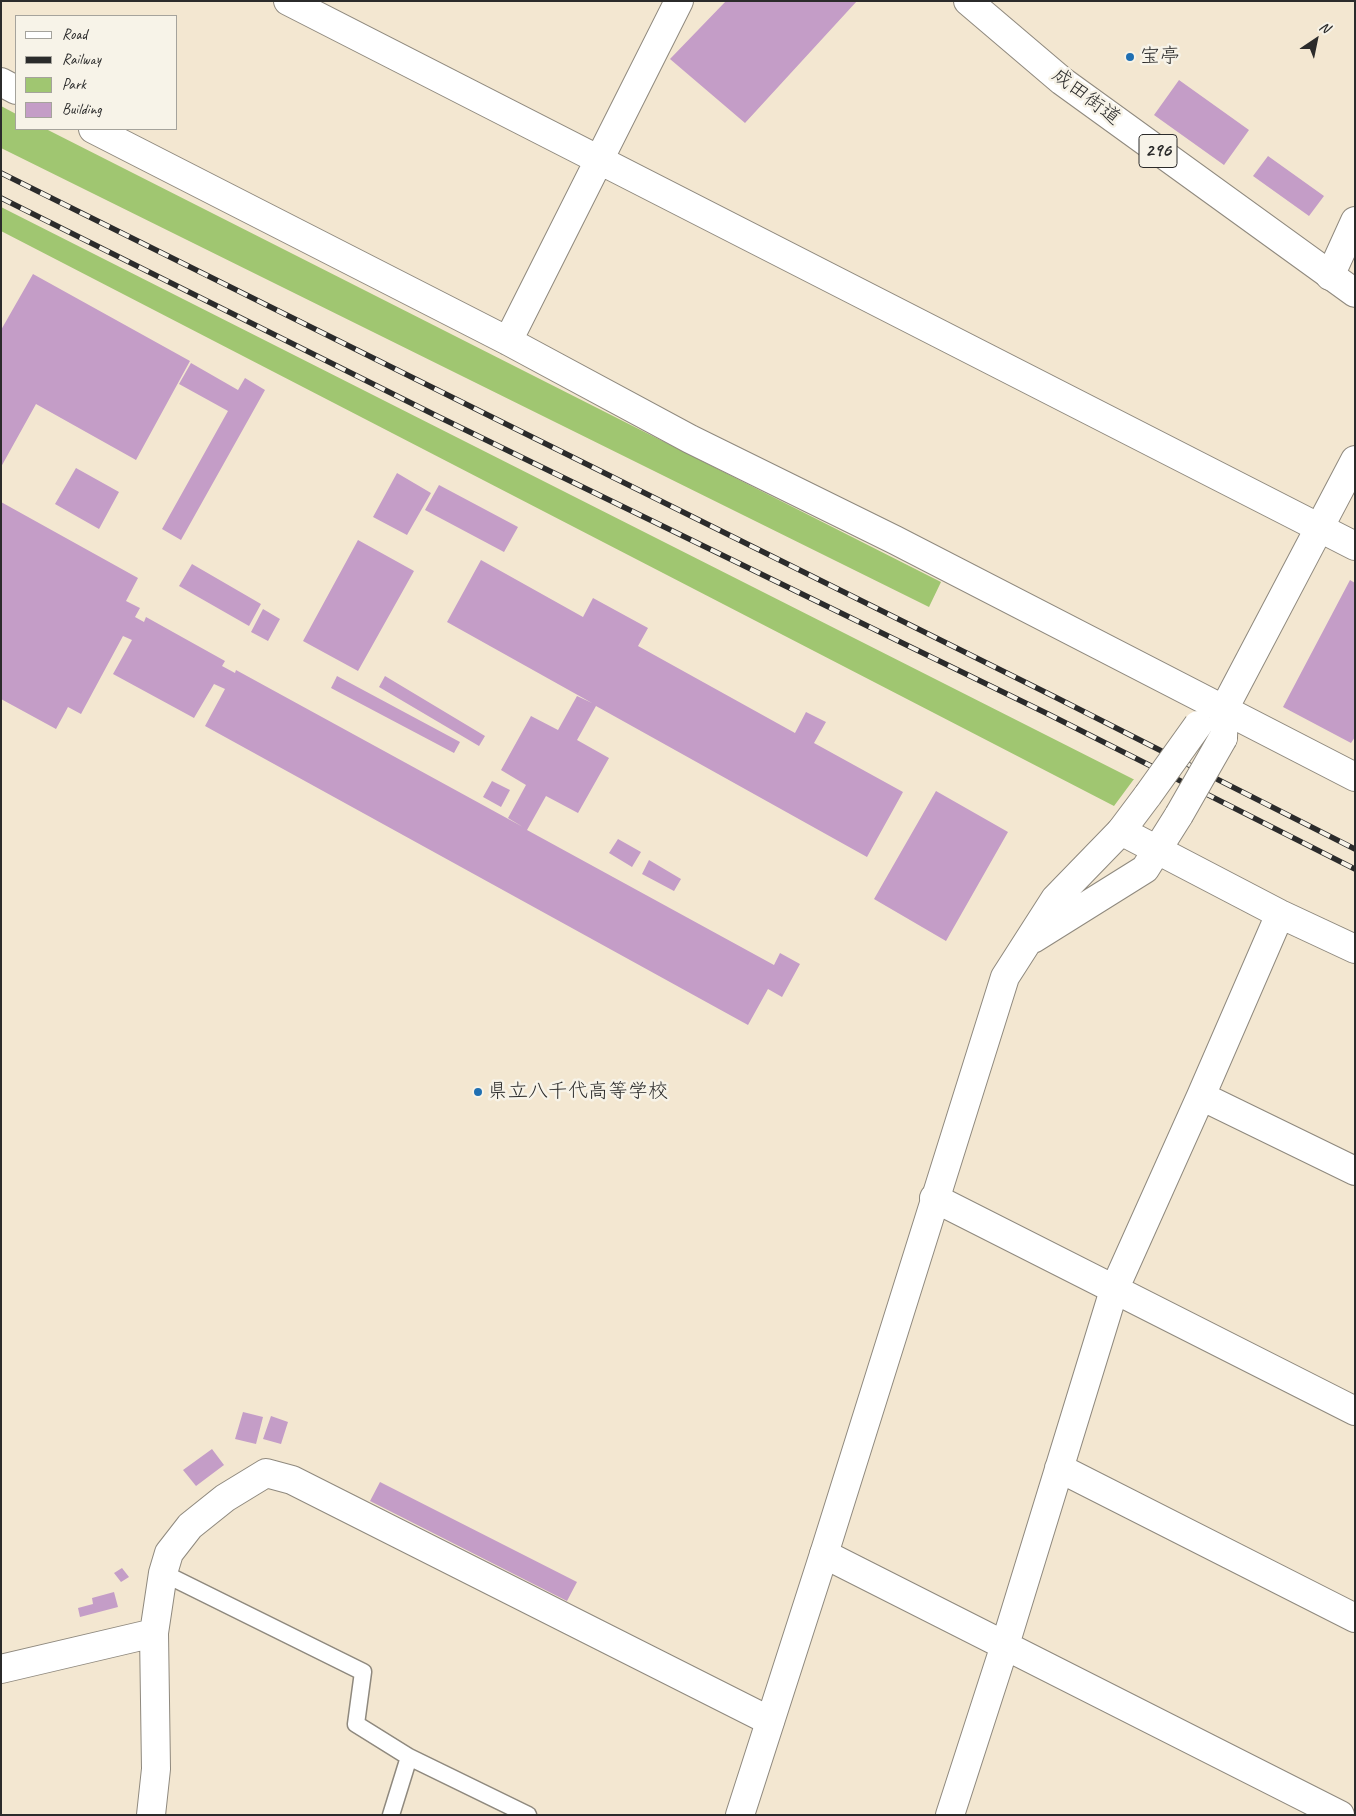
<!DOCTYPE html>
<html>
<head>
<meta charset="utf-8">
<style>
	body { margin:0 }
	#map { position:relative; width:1356px; height:1816px; overflow:hidden; background:#f3e7d1; font-family:Caveat,sans-serif }
	canvas { display:block }
	.frame { position:absolute; inset:0; border:2px solid #2b2b2b; pointer-events:none }
	.legend { position:absolute; left:15px; top:15px; width:162px; height:115px; box-sizing:border-box; background:#f7f3e8; border:1px solid #a5a39c; margin:0; padding:6px 9px; list-style:none; font-size:15px; color:#2b2b2b }
	.legend li { display:flex; align-items:center; gap:10px; height:25px }
	.legend b { width:25px; border:1px solid #a5a39c }
	.north { position:absolute; left:1291px; top:15px; width:50px; height:50px; -webkit-text-stroke:4px #f7f3e8; paint-order:stroke; rotate:34deg; font-size:14px; font-weight:700; line-height:20px; text-align:center; color:#2b2b2b }
	.north::after { content:''; display:block; margin:auto; width:18px; height:22px; background:#2b2b2b; clip-path:polygon(50% 0,100% 100%,50% 72%,0 100%) }
</style>
</head>
<body>
<div id="map">
<canvas width="1356" height="1816"></canvas>
<div class="frame"></div>
<ul class="legend">
<li><b style="height:6px;background:#fff"></b>Road</li>
<li><b style="height:6px;background:#2b2b2b"></b>Railway</li>
<li><b style="height:14px;background:#a0c671"></b>Park</li>
<li><b style="height:14px;background:#c49dc7"></b>Building</li>
</ul>
<div class="north">N</div>
</div>
<script>
const ctx = document.querySelector('canvas').getContext('2d');
ctx.lineJoin = 'round';
function fillPath(path, color) { ctx.fillStyle = color; ctx.fill(path, 'evenodd'); }
const toPath = rows => new Path2D(rows.map(r => 'M' + r).join(''));
function stroke(path, color, width, dash) { ctx.strokeStyle = color; ctx.lineWidth = width; ctx.lineCap = dash ? 'butt' : 'round'; ctx.setLineDash(dash || []); ctx.stroke(path); }
function drawText(font, color, halo, rows, align = 'center') {
  ctx.font = font + ' Caveat,"Klee One",sans-serif'; ctx.lineWidth = 5; ctx.setLineDash([]); ctx.textBaseline = 'middle'; ctx.strokeStyle = halo; ctx.fillStyle = color; for (const [text, x, y, turn = 0] of rows) {
    ctx.save(); ctx.translate(x, y); ctx.rotate((+turn || 0) * Math.PI / 180); ctx.textAlign = isNaN(turn) ? turn : align; if (halo) ctx.strokeText(text, 0, 0); ctx.fillText(text, 0, 0); ctx.restore();
  }
}
fillPath(toPath([
	[1,106,16,114,16,129,46,129,941,582,929,607,1,148],
	[1,207,1133,779,1134,779,1114,806,1,231]
]), '#a0c671');
fillPath(toPath([
	[726,1,857,1,745,123,670,59],
	[1179,80,1249,130,1224,165,1154,115],
	[1268,156,1324,196,1309,216,1253,176],
	[33,274,190,361,136,460,36,404,1,467,1,330],
	[191,363,238,390,245,378,265,390,181,540,162,529,228,411,179,384],
	[76,468,119,492,99,529,55,504],
	[397,473,431,493,407,535,373,517],
	[439,485,518,527,504,552,425,510],
	[1,502,138,578,126,601,140,608,135,617,144,622,146,617,225,661,222,666,235,673,236,670,523,827,508,818,526,785,501,770,531,716,558,730,577,696,592,703,447,622,481,560,583,617,593,598,648,628,638,646,795,733,806,712,826,722,814,743,903,792,867,857,596,706,577,740,609,758,578,813,546,796,527,830,774,965,780,953,800,964,782,997,768,989,748,1025,205,726,225,689,214,684,194,718,113,674,132,640,123,636,81,714,68,707,56,729,1,699],
	[358,540,414,571,358,671,303,641],
	[192,564,261,604,249,626,179,586],
	[1350,580,1355,583,1355,737,1351,743,1283,707],
	[263,609,280,619,268,641,251,632],
	[337,676,460,742,454,753,331,688],
	[385,676,485,736,479,746,379,687],
	[492,781,510,790,501,807,483,797],
	[936,791,1008,832,946,941,874,899],
	[618,839,641,852,632,867,609,853],
	[649,860,681,879,674,891,642,874],
	[243,1412,263,1417,256,1444,235,1439],
	[271,1416,288,1422,281,1444,263,1439],
	[212,1449,224,1465,196,1486,183,1470],
	[380,1482,577,1582,567,1601,370,1501],
	[122,1568,129,1577,121,1582,114,1573],
	[114,1592,118,1607,80,1617,78,1608,93,1604,92,1598]
]), '#c49dc7');
const lane = toPath([
	[163,1573,363,1672,356,1724,409,1757,528,1815],
	[391,1815,409,1757]
]);
const street = toPath([
	[288,1,1355,546],
	[1,82,16,90],
	[93,129,508,341,690,439,895,540,1355,777],
	[508,341,679,1],
	[1121,831,1280,914,1355,949],
	[1201,1096,1355,1171],
	[934,1198,1355,1411],
	[1059,1468,1355,1618],
	[824,1554,1340,1815],
	[154,1633,163,1573,169,1553,190,1526,225,1498,266,1473,292,1480,770,1721],
	[1,1669,154,1633,156,1769,151,1815],
	[950,1815,1005,1645,1114,1290,1201,1096,1280,914]
]);
const secondary = toPath([
	[1330,276,1355,221],
	[1223,738,1224,709,1355,460],
	[1033,939,1145,869,1179,815],
	[740,1815,824,1554,1005,977,1055,899,1121,831,1148,795]
]);
const highway = toPath([
	[968,1,1062,81,1355,293]
]);
stroke(lane, '#8f897e', 19);
stroke(street, '#8f897e', 30);
stroke(secondary, '#8f897e', 30);
stroke(highway, '#8f897e', 30);
stroke(lane, '#fff', 16);
stroke(street, '#fff', 28);
stroke(secondary, '#fff', 28);
stroke(highway, '#fff', 28);
const rail = toPath([
	[1,173,1057,698,1355,849],
	[1,198,437,416,1048,714,1355,869]
]);
stroke(rail, '#2b2b2b', 5.5);
stroke(rail, '#f7f3e8', 4, [11]);
const secondaryBridge = toPath([
	[1148,795,1198,725],
	[1179,815,1223,738]
]);
stroke(secondaryBridge, '#8f897e', 30, []);
stroke(secondaryBridge, '#fff', 28);
for (const [x, y, r, color] of [
	[1130,57,5,"#1f6fb2"],
	[478,1092,5,"#1f6fb2"]
]) { const dot = new Path2D(); dot.arc(x, y, r, 0, 2 * Math.PI); ctx.fillStyle = color; ctx.fill(dot); stroke(dot, '#f7f3e8', 2); }
for (const [x, y, w] of [
	[1158,151,38]
]) { const box = new Path2D(); box.roundRect(x - w / 2, y - 16.5, w, 33, 4); ctx.fillStyle = '#f7f3e8'; ctx.fill(box); stroke(box, '#2b2b2b', 1); }
drawText('bold 19px', '#2b2b2b', null, [
	["296",1158,151]
]);
drawText('20px', '#2b2b2b', '#f7f3e8', [
	["宝亭",1140,57],
	["県立八千代高等学校",488,1092]
], 'left');
drawText('20px', '#2b2b2b', '#f7f3e8', [
	["成田街道",1086,97,37]
]);
</script>
</body>
</html>
